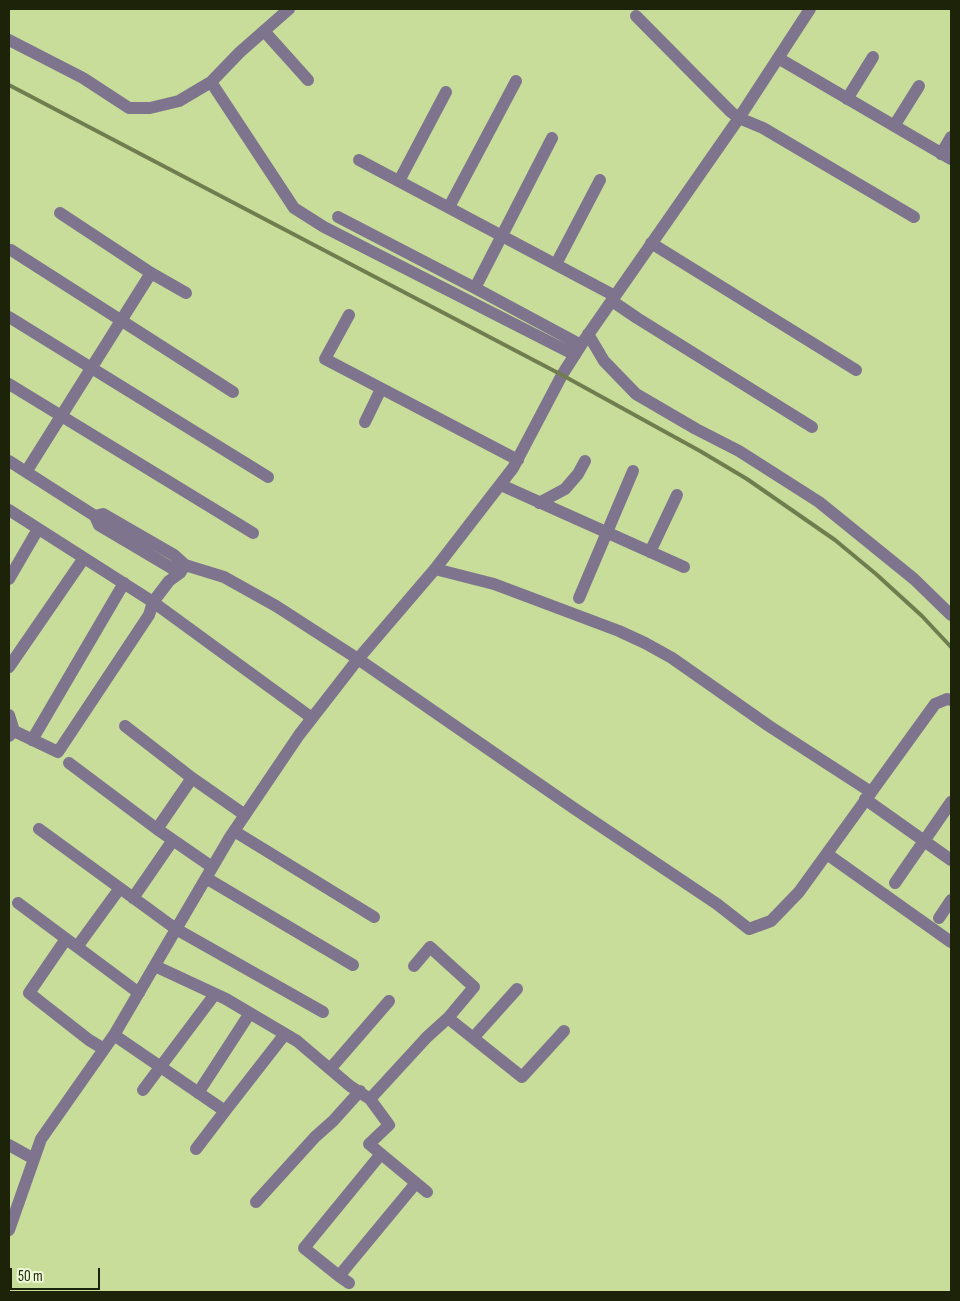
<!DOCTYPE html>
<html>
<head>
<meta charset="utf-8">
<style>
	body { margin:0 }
	#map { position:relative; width:960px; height:1301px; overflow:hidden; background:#c8dd9a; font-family:"Sofia Sans Condensed",sans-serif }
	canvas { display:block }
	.frame { position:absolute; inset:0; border:10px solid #1c2309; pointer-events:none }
	.scale { position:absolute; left:10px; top:1268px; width:90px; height:22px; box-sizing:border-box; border:2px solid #1c2309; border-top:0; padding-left:6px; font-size:15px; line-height:18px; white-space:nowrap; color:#1c2309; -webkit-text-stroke:4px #eef9d8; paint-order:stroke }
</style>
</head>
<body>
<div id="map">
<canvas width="960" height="1301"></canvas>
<div class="frame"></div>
<div class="scale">50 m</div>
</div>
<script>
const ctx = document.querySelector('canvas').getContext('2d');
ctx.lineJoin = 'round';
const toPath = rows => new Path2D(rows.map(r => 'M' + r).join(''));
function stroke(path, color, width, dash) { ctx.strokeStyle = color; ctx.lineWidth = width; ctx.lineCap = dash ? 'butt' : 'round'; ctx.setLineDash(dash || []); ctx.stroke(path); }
stroke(toPath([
	[636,16,731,112,739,118,763,128,914,217],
	[264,31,308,80],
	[9,40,83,78,129,108,150,108,179,101,211,82,240,52,289,9],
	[778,58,951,159],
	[211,82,294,208,324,227,575,355],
	[847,99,873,57],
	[894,126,919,86],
	[941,154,951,137],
	[359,160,615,296],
	[399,181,446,92],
	[449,207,516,81],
	[338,217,475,288,552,138],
	[651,243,856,370],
	[11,250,233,392],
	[556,264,600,180],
	[151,273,186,293],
	[475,288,581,345],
	[612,301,637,318,812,427],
	[349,315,325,359,518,460],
	[9,317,268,477],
	[588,334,604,361,636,394,696,429,739,451,819,502,914,579,951,615],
	[9,384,253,533],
	[365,422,381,389],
	[9,461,95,516,99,525,180,573],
	[26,472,151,273,60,213],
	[501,485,684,567],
	[539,503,565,489,578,474,585,461],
	[9,510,153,602,312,718],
	[95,516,103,514,174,555,185,565],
	[650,552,677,495],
	[435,569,494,584,619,631,645,643,672,658,769,726,871,792],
	[9,579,38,529],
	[579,598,633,471],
	[9,667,84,558],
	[9,715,14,731],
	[125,726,192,778,157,829],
	[9,736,14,731,58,752,149,615,153,602,169,581,180,573,185,565,224,577,276,606,358,659,575,809,717,904,749,929,771,921,799,892,935,704,947,699,951,700],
	[32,740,124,583],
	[69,763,157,829,212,867],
	[192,778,245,815],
	[865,799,951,860],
	[39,829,176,929,323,1012],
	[234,831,374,917],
	[827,854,951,942],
	[206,878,353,965],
	[895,883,951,802],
	[133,898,173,840],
	[18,903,139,993],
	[939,918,951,900],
	[66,939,29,993,89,1040,104,1049],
	[77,947,120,888],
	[155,966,226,999,297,1041,350,1086,370,1099,427,1037,448,1018,522,1077,564,1031],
	[414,966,430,947,474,987,448,1018],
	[114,1035,225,1111,285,1034],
	[473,1038,517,989],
	[330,1069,389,1001],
	[143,1090,215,994],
	[198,1093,250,1013],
	[370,1099,389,1125,369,1144,427,1192],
	[9,1145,34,1159],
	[196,1149,225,1111],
	[381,1154,304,1248,339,1276,416,1183],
	[256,1202,315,1137,333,1121,360,1091],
	[9,1230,41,1139,114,1035,230,837,299,735,358,659,435,569,513,468,562,375,583,342,739,118,810,9],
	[339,1276,349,1283]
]), '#7e748d', 12);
stroke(toPath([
	[9,85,562,375,700,451,747,479,835,540,876,574,922,616,951,647]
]), '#707d4f', 4);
</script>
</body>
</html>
